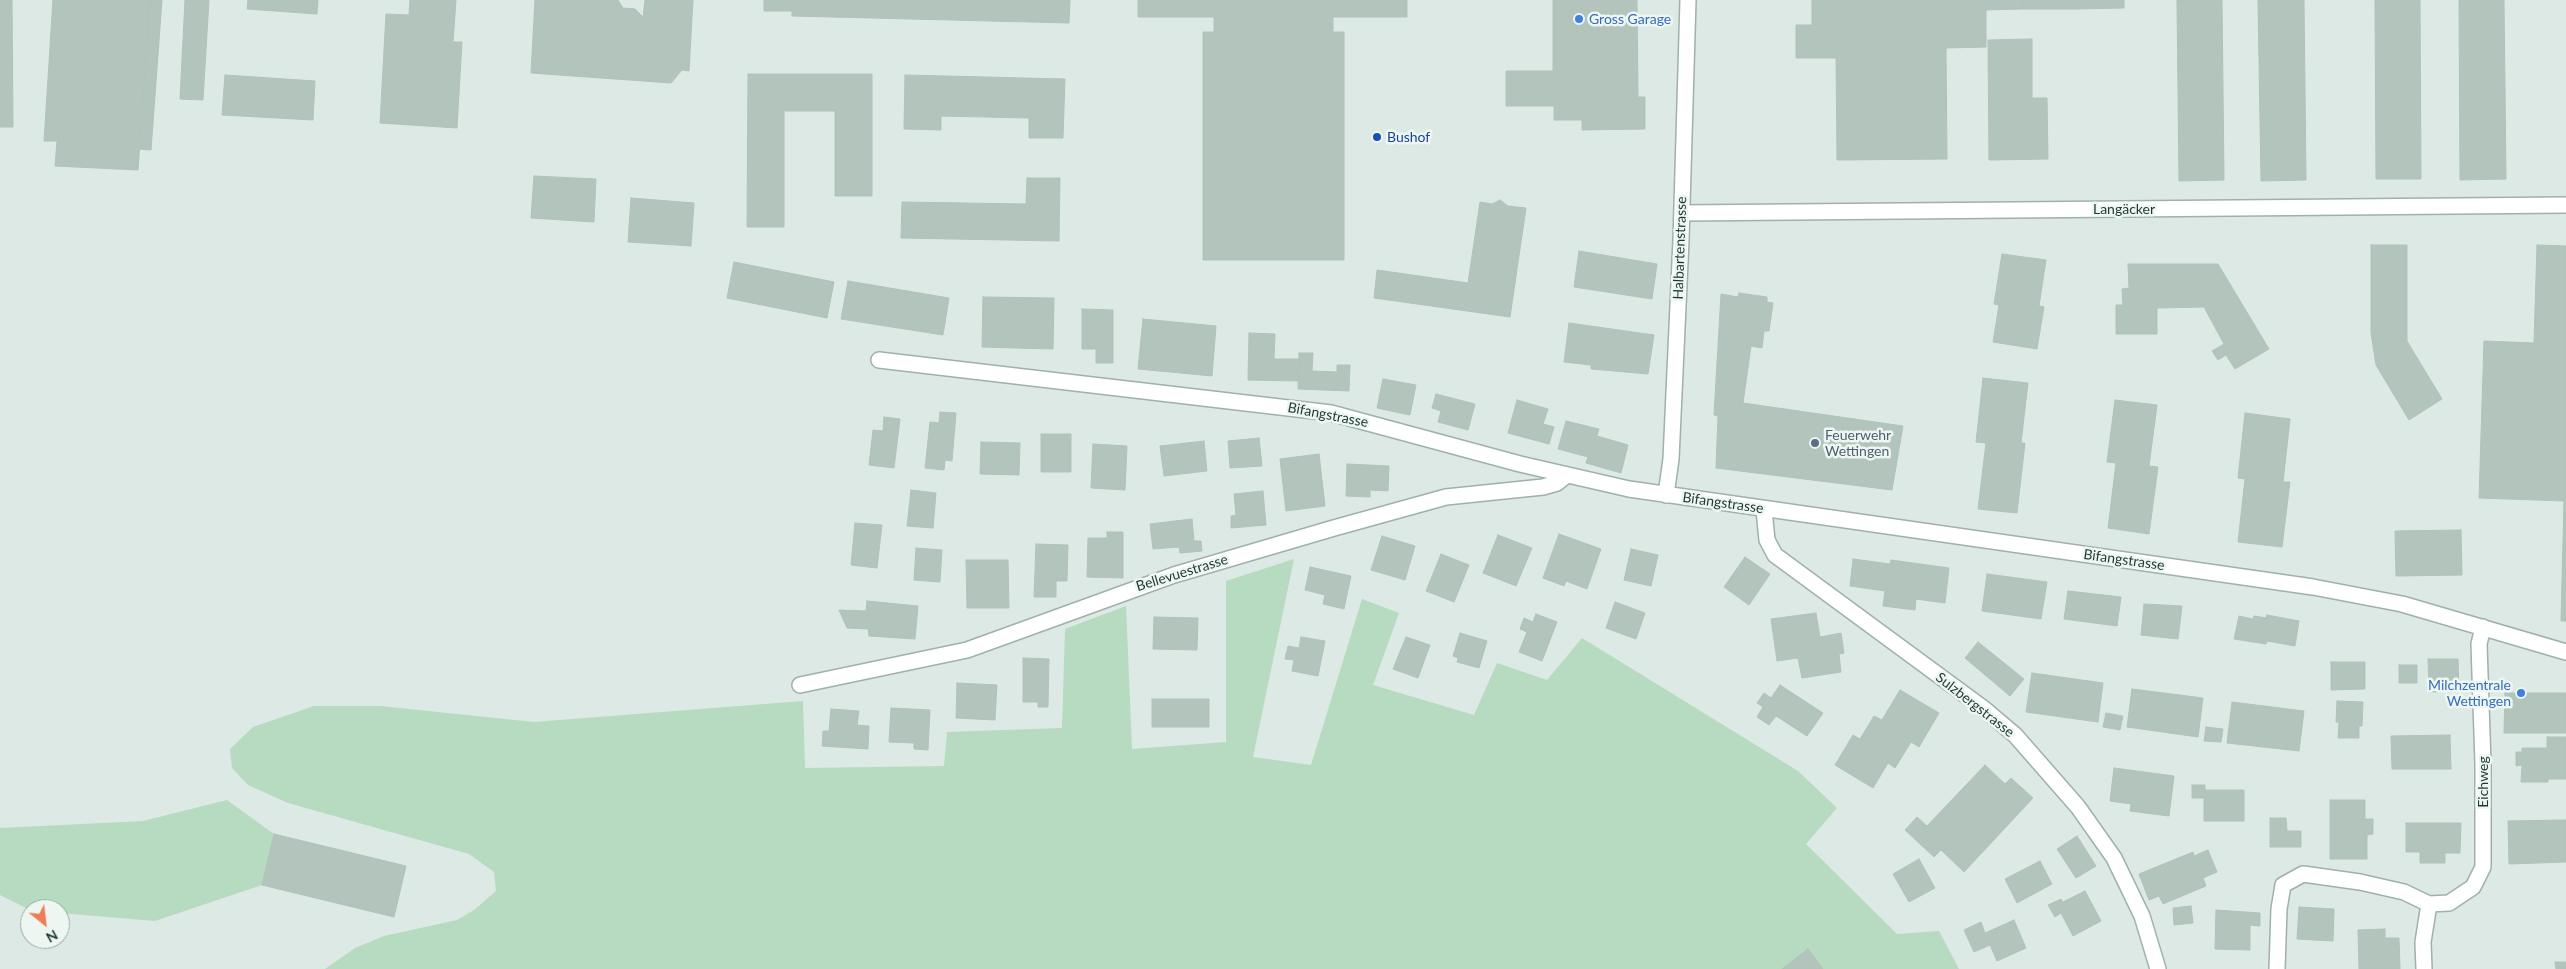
<!DOCTYPE html>
<html>
<head>
<meta charset="utf-8">
<style>
	body { margin:0 }
	#map { position:relative; width:2566px; height:969px; overflow:hidden; background:#dde9e4; font-family:Lato,sans-serif }
	canvas { display:block }
	.north { position:absolute; left:20px; top:899px; width:50px; height:50px; box-sizing:border-box; background:#eef6f2; border:1px solid #9baaa5; border-radius:50%; rotate:151deg; font-size:14px; font-weight:700; line-height:20px; text-align:center; color:#1f3832 }
	.north::after { content:''; display:block; margin:auto; width:18px; height:22px; background:#f07d55; clip-path:polygon(50% 0,100% 100%,50% 72%,0 100%) }
</style>
</head>
<body>
<div id="map">
<canvas width="2566" height="969"></canvas>
<div class="north">N</div>
</div>
<script>
const ctx = document.querySelector('canvas').getContext('2d');
ctx.lineJoin = 'round';
function fillPath(path, color) { ctx.fillStyle = color; ctx.fill(path, 'evenodd'); }
const toPath = rows => new Path2D(rows.map(r => 'M' + r).join(''));
function stroke(path, color, width, dash) { ctx.strokeStyle = color; ctx.lineWidth = width; ctx.lineCap = dash ? 'butt' : 'round'; ctx.setLineDash(dash || []); ctx.stroke(path); }
function drawText(font, color, halo, rows, align = 'center') {
  ctx.font = font + ' Lato,sans-serif'; ctx.lineWidth = 5; ctx.setLineDash([]); ctx.textBaseline = 'middle'; ctx.strokeStyle = halo; ctx.fillStyle = color; for (const [text, x, y, turn = 0] of rows) {
    ctx.save(); ctx.translate(x, y); ctx.rotate((+turn || 0) * Math.PI / 180); ctx.textAlign = isNaN(turn) ? turn : align; if (halo) ctx.strokeText(text, 0, 0); ctx.fillText(text, 0, 0); ctx.restore();
  }
}
fillPath(toPath([
	[1294,559,1253,757,1311,765,1362,599,1399,613,1373,685,1474,715,1497,663,1547,680,1582,638,1798,771,1837,808,1806,844,1897,934,1939,931,1959,969,325,969,355,948,384,936,457,920,474,910,496,891,494,872,469,854,288,803,248,785,232,768,230,749,253,727,314,706,380,706,534,722,803,701,805,768,944,766,947,732,1062,728,1065,629,1126,606,1132,749,1226,742,1226,581],
	[227,800,274,834,262,885,155,921,60,913,60,909,30,910,0,895,0,828,143,821]
]), '#b6dbc0');
const building = toPath([
	[0,0,12,0,13,127,0,127,0,0],
	[53,0,150,0,138,170,55,166,57,141,44,141,53,0],
	[150,0,162,0,151,150,139,149,150,0],
	[185,0,209,0,203,100,180,99,185,0],
	[248,0,318,0,317,14,247,9,248,0],
	[410,0,456,0,453,42,462,42,457,128,380,123,386,14,409,15,410,0],
	[535,0,618,0,623,8,635,9,643,17,645,0,693,0,689,71,682,70,671,83,531,73,535,0],
	[764,0,1070,0,1069,23,792,16,792,11,764,11,764,0],
	[1138,0,1407,0,1407,17,1333,17,1333,32,1344,32,1344,260,1203,260,1203,32,1214,32,1214,17,1138,17,1138,0],
	[1553,0,1637,0,1638,97,1645,97,1645,129,1582,130,1582,120,1554,120,1554,106,1506,106,1506,71,1553,71,1553,0],
	[1812,0,1986,0,1986,47,1946,48,1947,159,1837,160,1836,58,1796,58,1796,25,1812,25,1812,0],
	[1986,0,2022,0,2022,9,1986,10,1986,0],
	[2022,0,2077,0,2077,9,2022,9,2022,0],
	[2077,0,2124,0,2124,8,2077,9,2077,0],
	[2177,0,2222,0,2224,180,2179,181,2177,0],
	[2258,0,2304,0,2306,180,2261,181,2258,0],
	[2375,0,2420,0,2421,179,2376,179,2375,0],
	[2459,0,2504,0,2506,179,2460,180,2459,0],
	[2032,39,2032,98,2047,98,2048,159,1989,160,1988,40,2032,39],
	[748,74,872,74,872,196,835,196,835,111,784,111,784,227,747,227,748,74],
	[225,75,315,81,313,120,222,115,225,75],
	[905,75,1065,79,1063,138,1029,138,1029,118,941,116,941,130,904,129,905,75],
	[534,176,596,179,594,222,531,218,534,176],
	[1027,178,1060,178,1059,241,901,238,902,202,1026,204,1027,178],
	[631,198,694,203,691,246,628,242,631,198],
	[1500,200,1508,206,1526,208,1510,317,1374,298,1377,270,1468,283,1480,202,1492,204,1500,200],
	[2371,245,2407,245,2407,341,2442,399,2409,420,2376,365,2371,333,2371,245],
	[2537,245,2566,246,2566,621,2561,621,2564,501,2479,498,2484,341,2534,343,2537,245],
	[1579,251,1657,264,1652,299,1574,287,1579,251],
	[2002,254,2046,260,2039,306,2044,307,2037,349,1993,342,1999,305,1994,304,2002,254],
	[734,262,834,282,827,318,727,298,734,262],
	[2128,264,2218,264,2269,349,2235,369,2226,355,2218,360,2212,351,2224,344,2204,307,2157,308,2157,334,2116,334,2116,305,2123,305,2122,289,2129,288,2128,264],
	[848,281,949,298,943,335,841,319,848,281],
	[1739,293,1767,297,1767,302,1773,303,1769,331,1764,331,1762,348,1751,346,1743,403,1903,426,1892,490,1716,468,1718,416,1714,415,1721,294,1738,297,1739,293],
	[983,297,1054,298,1053,349,982,347,983,297],
	[1082,309,1113,310,1113,363,1096,363,1096,349,1082,349,1082,309],
	[1143,319,1216,326,1212,376,1138,369,1143,319],
	[1569,323,1654,335,1648,374,1591,369,1591,365,1564,362,1569,323],
	[1249,333,1275,334,1274,359,1299,359,1298,381,1248,380,1249,333],
	[1299,353,1313,353,1312,371,1337,372,1337,365,1350,365,1349,391,1298,389,1299,353],
	[1983,378,2028,383,2021,443,2025,443,2017,513,1978,509,1986,443,1976,442,1983,378],
	[1383,379,1416,385,1410,415,1377,408,1383,379],
	[1436,394,1475,404,1468,430,1438,422,1441,411,1432,408,1436,394],
	[1517,400,1548,409,1543,424,1554,427,1549,444,1508,433,1517,400],
	[2115,400,2157,405,2149,466,2158,467,2149,534,2108,528,2116,463,2107,462,2115,400],
	[940,412,956,413,952,461,945,460,944,470,925,468,930,422,939,423,940,412],
	[2245,413,2290,419,2283,482,2290,482,2282,547,2238,542,2245,479,2238,478,2245,413],
	[884,417,900,419,894,468,869,465,873,430,883,431,884,417],
	[1566,421,1599,429,1597,436,1628,445,1621,473,1586,463,1588,457,1558,449,1566,421],
	[1041,434,1071,434,1071,472,1041,472,1041,434],
	[1259,438,1262,466,1230,468,1228,441,1259,438],
	[1204,441,1207,471,1164,476,1160,446,1204,441],
	[981,442,1020,443,1019,475,980,474,981,442],
	[1093,444,1127,446,1125,490,1091,488,1093,444],
	[1319,454,1325,506,1286,511,1280,459,1319,454],
	[1347,464,1389,466,1388,491,1370,490,1370,497,1346,496,1347,464],
	[911,490,936,493,933,528,907,526,911,490],
	[1263,491,1266,525,1231,528,1231,516,1236,515,1234,494,1263,491],
	[1192,519,1194,541,1201,541,1202,551,1180,553,1179,547,1153,549,1150,524,1192,519],
	[855,523,882,525,877,568,851,565,855,523],
	[2461,530,2462,575,2396,576,2395,531,2461,530],
	[1107,532,1123,532,1123,578,1087,577,1088,538,1107,538,1107,532],
	[1559,534,1601,549,1587,589,1566,581,1564,586,1543,578,1559,534],
	[1498,535,1532,548,1516,586,1483,573,1498,535],
	[1382,536,1415,546,1405,580,1371,570,1382,536],
	[1036,544,1068,545,1067,581,1056,581,1056,597,1034,597,1036,544],
	[916,548,942,550,940,582,914,580,916,548],
	[1631,549,1658,555,1651,586,1624,580,1631,549],
	[1441,554,1469,565,1454,602,1426,591,1441,554],
	[1745,557,1770,574,1749,605,1724,587,1745,557],
	[1853,559,1890,564,1891,560,1949,568,1945,603,1916,599,1915,610,1883,606,1885,591,1850,586,1853,559],
	[966,560,1008,560,1009,608,967,608,966,560],
	[1310,567,1351,576,1344,609,1323,604,1325,595,1305,590,1310,567],
	[1987,574,2047,582,2041,619,1982,611,1987,574],
	[2068,591,2121,597,2117,626,2064,619,2068,591],
	[867,601,918,606,915,639,869,636,868,629,847,628,839,610,866,611,867,601],
	[1615,602,1645,613,1636,639,1606,628,1615,602],
	[2144,604,2182,606,2178,639,2141,635,2144,604],
	[1816,613,1820,637,1841,633,1844,653,1839,654,1841,672,1802,678,1798,658,1777,661,1771,619,1816,613],
	[1536,614,1557,622,1542,661,1519,652,1527,632,1520,629,1524,618,1533,622,1536,614],
	[2267,615,2299,621,2295,646,2267,641,2266,644,2234,639,2239,616,2253,619,2254,616,2266,618,2267,615],
	[1154,617,1198,618,1197,650,1153,649,1154,617],
	[1460,633,1487,641,1479,668,1457,662,1458,658,1453,656,1460,633],
	[1301,637,1325,641,1318,676,1292,671,1294,660,1285,659,1288,646,1299,648,1301,637],
	[1406,637,1430,645,1418,678,1393,669,1406,637],
	[1978,642,2024,679,2010,696,1965,658,1978,642],
	[1023,658,1049,659,1048,707,1038,707,1038,702,1023,702,1023,658],
	[2428,659,2458,659,2459,691,2429,692,2428,659],
	[2331,662,2365,662,2365,689,2331,690,2331,662],
	[2399,665,2417,665,2417,683,2399,683,2399,665],
	[2032,673,2103,683,2098,722,2026,712,2032,673],
	[957,683,997,685,995,720,956,718,957,683],
	[1780,685,1823,713,1807,736,1776,716,1769,725,1757,717,1763,707,1757,703,1764,693,1771,698,1780,685],
	[2132,689,2203,698,2198,737,2127,727,2132,689],
	[1900,690,1939,713,1919,747,1911,742,1895,768,1888,763,1873,788,1835,765,1853,735,1860,739,1874,716,1882,720,1900,690],
	[2505,693,2566,693,2566,733,2504,733,2505,693],
	[1152,699,1209,699,1209,727,1152,727,1152,699],
	[2337,701,2363,702,2362,726,2359,726,2359,738,2338,738,2339,722,2336,722,2337,701],
	[2232,702,2304,711,2299,751,2227,743,2232,702],
	[891,708,930,710,928,750,914,749,914,743,889,742,891,708],
	[831,709,859,711,857,725,869,726,868,749,822,746,823,731,829,731,831,709],
	[2106,713,2123,716,2120,730,2103,727,2106,713],
	[2206,727,2223,729,2221,742,2204,741,2206,727],
	[2450,735,2451,769,2392,769,2391,736,2450,735],
	[2547,737,2566,737,2566,779,2548,779,2548,782,2521,782,2522,765,2516,766,2516,752,2522,752,2522,748,2547,748,2547,737],
	[1985,765,2005,784,2011,778,2033,798,1964,872,1941,850,1934,857,1905,830,1917,817,1927,826,1985,765],
	[2114,768,2174,776,2169,816,2130,811,2131,804,2110,801,2114,768],
	[2192,785,2205,785,2205,790,2244,790,2244,821,2204,821,2204,798,2192,798,2192,785],
	[2330,800,2365,800,2365,819,2373,819,2373,834,2367,835,2367,859,2330,859,2330,800],
	[2270,818,2286,818,2287,831,2301,831,2301,847,2270,847,2270,818],
	[2566,820,2566,862,2509,864,2508,821,2566,820],
	[2406,823,2461,823,2460,853,2445,853,2445,863,2420,863,2420,852,2406,852,2406,823],
	[274,834,406,866,394,917,262,885,274,834],
	[2077,836,2096,866,2076,878,2057,849,2077,836],
	[2208,850,2217,872,2203,878,2206,886,2163,904,2159,896,2149,900,2139,874,2193,852,2194,856,2208,850],
	[1919,859,1935,888,1909,902,1893,874,1919,859],
	[2040,861,2052,884,2017,903,2005,879,2040,861],
	[2085,891,2101,921,2073,936,2061,913,2055,917,2048,905,2061,899,2063,902,2085,891],
	[2191,906,2193,923,2174,925,2173,908,2191,906],
	[2299,907,2334,909,2333,941,2297,939,2299,907],
	[2216,910,2260,913,2260,926,2250,925,2250,950,2215,949,2216,910],
	[2014,920,2026,948,1997,961,1990,945,1974,952,1964,930,1981,922,1985,933,2014,920],
	[2385,929,2385,938,2399,938,2400,969,2359,969,2358,930,2385,929],
	[1808,949,1823,969,1782,969,1808,949],
	[2555,962,2566,962,2566,969,2556,969,2555,962]
]);
fillPath(building, '#b3c4bd');
stroke(building, '#b0c2bb', 1);
const street = toPath([
	[1682,213,2566,205],
	[879,360,1331,413,1520,464,1629,489,2313,587,2402,604,2566,652],
	[1666,495,1671,459,1681,240,1688,0],
	[1764,510,1767,540,1775,555,1983,708,2015,735,2078,807,2114,858,2142,916,2158,969],
	[800,685,967,650,1174,575,1334,528,1446,497,1543,487,1557,483,1567,475],
	[2277,969,2279,909,2283,885,2303,874,2360,882,2404,892,2429,904,2449,903,2473,887,2483,867,2483,764,2479,644,2483,627],
	[2424,969,2423,942,2429,904]
]);
stroke(street, '#a0b0ab', 18);
stroke(street, '#fff', 15);
for (const [x, y, r, color] of [
	[1579,19,5,"#3f7fe0"],
	[1377,137,5,"#1a4fb4"],
	[1815,443,5,"#5c6f8a"],
	[2521,693,5,"#3f7fe0"]
]) { const dot = new Path2D(); dot.arc(x, y, r, 0, 2 * Math.PI); ctx.fillStyle = color; ctx.fill(dot); stroke(dot, '#eef6f2', 2); }
drawText('14px', '#366cbe', '#eef6f2', [
	["Gross Garage",1589,19],
	["Milchzentrale",2511,685,"right"],
	["Wettingen",2511,701,"right"]
], 'left');
drawText('14px', '#164399', '#eef6f2', [
	["Bushof",1387,137]
], 'left');
drawText('14px', '#1f3832', '#eef6f2', [
	["Langäcker",2124,209],
	["Halbartenstrasse",1680,248,-88],
	["Bifangstrasse",1328,415,11],
	["Bifangstrasse",1723,503,8],
	["Bifangstrasse",2124,560,8],
	["Bellevuestrasse",1182,573,-17],
	["Sulzbergstrasse",1975,705,38],
	["Eichweg",2483,782,-90]
]);
drawText('14px', '#4e5e75', '#eef6f2', [
	["Feuerwehr",1825,435],
	["Wettingen",1825,451]
], 'left');
</script>
</body>
</html>
